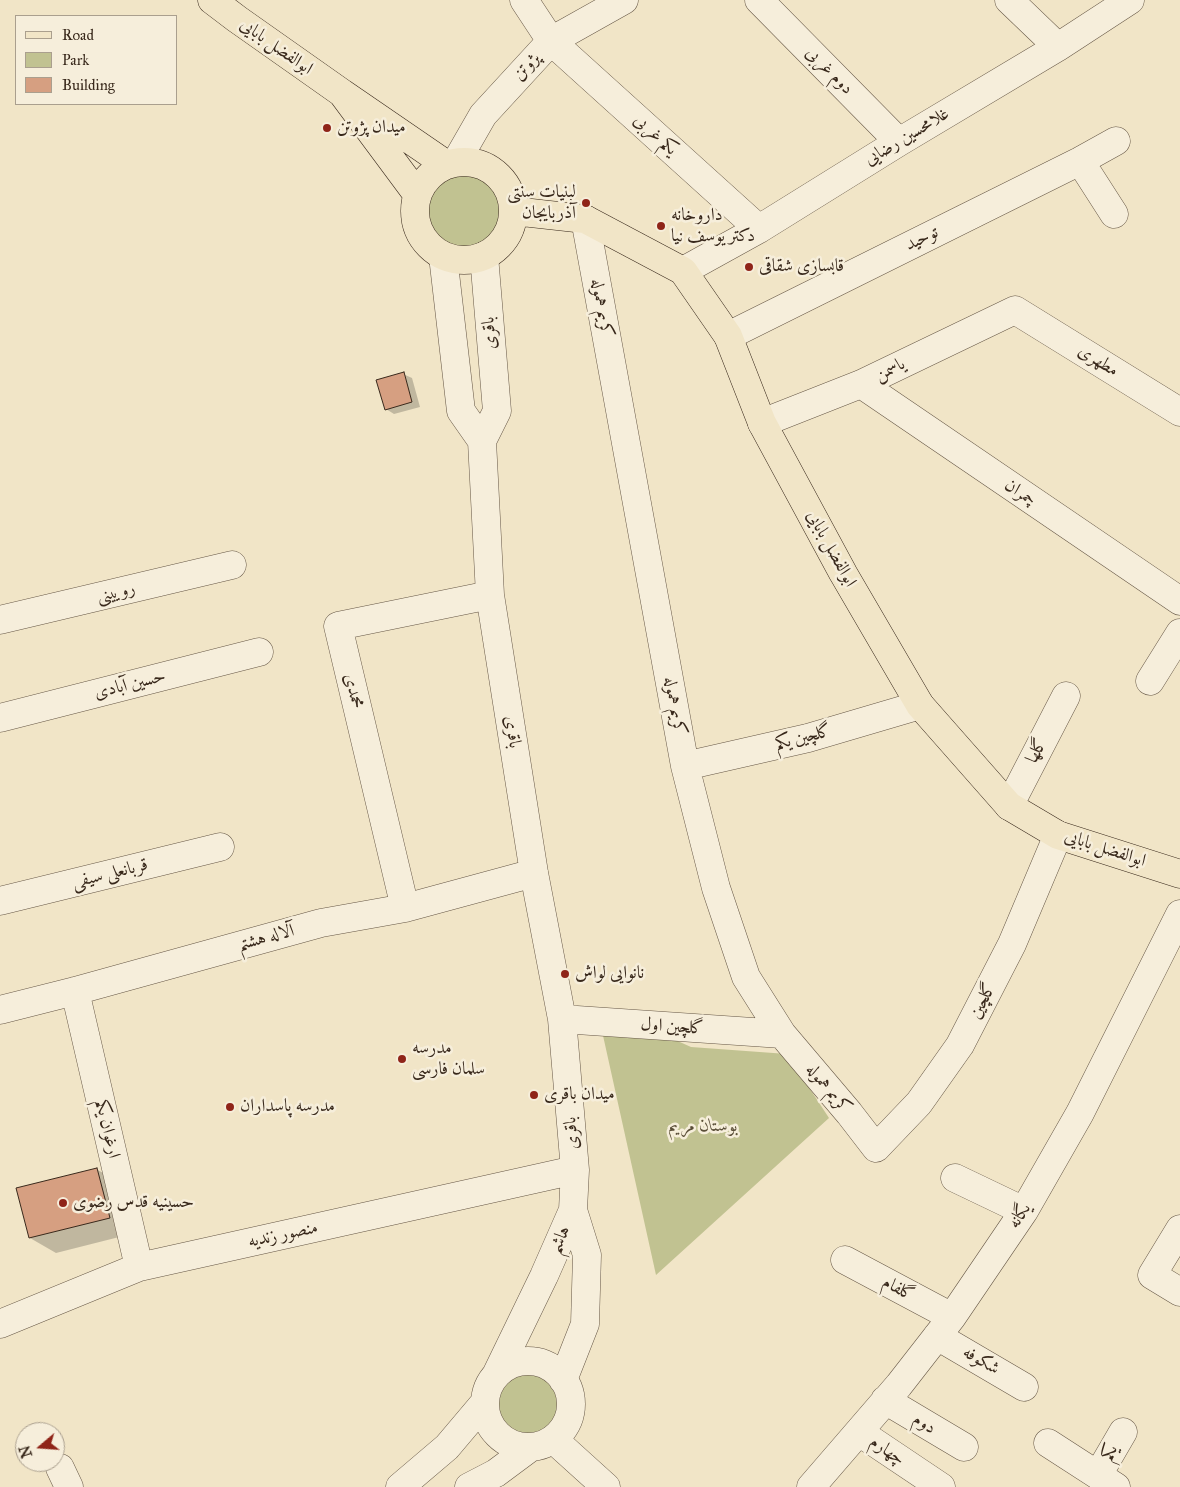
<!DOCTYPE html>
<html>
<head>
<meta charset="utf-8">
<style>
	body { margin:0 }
	#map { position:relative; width:1180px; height:1487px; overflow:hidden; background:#f1e5c7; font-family:"IM FELL Great Primer",serif }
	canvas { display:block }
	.legend { position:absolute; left:15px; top:15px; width:162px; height:90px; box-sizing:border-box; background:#f6eedb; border:1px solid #aa9f8e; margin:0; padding:6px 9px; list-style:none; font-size:15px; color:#38281b }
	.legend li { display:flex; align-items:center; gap:10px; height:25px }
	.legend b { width:25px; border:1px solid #aa9f8e }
	.north { position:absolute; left:15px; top:1422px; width:50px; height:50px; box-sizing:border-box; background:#f6eedb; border:1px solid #aa9f8e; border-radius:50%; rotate:252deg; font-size:14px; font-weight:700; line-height:20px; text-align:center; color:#38281b }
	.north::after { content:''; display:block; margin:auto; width:18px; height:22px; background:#8f2418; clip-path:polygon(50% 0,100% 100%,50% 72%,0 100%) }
</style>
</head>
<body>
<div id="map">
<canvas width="1180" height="1487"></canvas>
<ul class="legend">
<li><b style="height:6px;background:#f1e5c7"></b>Road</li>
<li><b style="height:14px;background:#c1c291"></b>Park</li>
<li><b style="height:14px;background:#d69f81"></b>Building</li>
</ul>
<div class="north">N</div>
</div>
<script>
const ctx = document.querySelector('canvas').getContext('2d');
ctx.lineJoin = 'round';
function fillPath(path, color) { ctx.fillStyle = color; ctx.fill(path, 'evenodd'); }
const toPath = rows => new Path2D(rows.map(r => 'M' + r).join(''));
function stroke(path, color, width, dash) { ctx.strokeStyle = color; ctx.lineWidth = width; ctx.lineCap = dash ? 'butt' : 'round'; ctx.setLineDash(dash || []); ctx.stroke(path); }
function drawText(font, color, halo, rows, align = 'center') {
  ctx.font = font + ' "IM FELL Great Primer",Amiri,serif'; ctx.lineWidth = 5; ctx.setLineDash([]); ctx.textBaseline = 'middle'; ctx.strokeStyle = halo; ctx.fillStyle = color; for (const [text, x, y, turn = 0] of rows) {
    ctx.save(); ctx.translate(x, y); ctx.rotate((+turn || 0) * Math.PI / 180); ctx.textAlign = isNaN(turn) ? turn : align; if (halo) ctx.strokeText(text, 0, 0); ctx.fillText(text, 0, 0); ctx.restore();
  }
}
fillPath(toPath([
	'422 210a39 39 0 1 1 78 0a39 39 0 1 1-78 0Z',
	[602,1031,655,1031,691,1047,787,1054,829,1118,656,1275],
	'494 1403a34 34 0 1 1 68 0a34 34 0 1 1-68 0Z'
]), '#c1c291');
fillPath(toPath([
	[403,374,412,378,420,407,394,414,386,409],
	[96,1169,123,1184,135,1233,56,1253,30,1238]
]), '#0003');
const building = toPath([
	[404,372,412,402,385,410,376,380,404,372],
	[97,1168,110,1218,29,1238,16,1188,97,1168]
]);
fillPath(building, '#d69f81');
stroke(building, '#38281b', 1);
const minor = toPath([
	[524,0,551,41,759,229],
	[759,0,899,142],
	[1009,0,1058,47],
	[1080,161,1114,214],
	[456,162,483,115,551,41,624,0],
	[585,219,685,766,716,888,746,977,782,1034,849,1113,876,1148,919,1103,960,1045,1012,944,1058,835],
	[443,256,461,411,482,441],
	[484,256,497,411,482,441,490,595,534,873,562,1019,575,1170,573,1210,587,1255,585,1324,563,1380],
	[683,271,759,229,899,142,1058,47,1130,0],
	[728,336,1080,161,1116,141],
	[861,384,1180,601],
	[762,423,861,384,1015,310,1180,412],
	[0,620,232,565],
	[1150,681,1180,633],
	[0,718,259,652],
	[685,766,808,738,920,705],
	[1009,806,1066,696],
	[0,901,220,847],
	[405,908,338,626,490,595],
	[75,991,139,1267],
	[0,1010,75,991,321,923,405,908,534,873],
	[562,1019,782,1034],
	[955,1178,1024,1211],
	[1180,1229,1152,1275,1180,1292],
	[845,1260,952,1317],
	[0,1324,139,1267,575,1170],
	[937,1336,1024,1387],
	'485 1404a43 43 0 1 1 86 0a43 43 0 1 1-86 0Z',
	[496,1375,544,1276,573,1210],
	[885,1400,964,1447],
	[859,1432,941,1487],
	[553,1439,606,1487],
	[1048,1443,1116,1487],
	[60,1468,69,1487],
	[1098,1475,1123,1432],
	[400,1487,447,1447,485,1402],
	[469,1487,496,1473,531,1447],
	[811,1487,899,1385,952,1317,1024,1211,1080,1113,1180,914]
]);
const major = toPath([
	[212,0,237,19,342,93],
	'415 211a49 49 0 1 1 98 0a49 49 0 1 1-98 0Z',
	[417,194,342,93,447,165],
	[513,211,585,219,683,271,728,336,762,423,843,573,920,705,1009,806,1058,835,1180,874]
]);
stroke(minor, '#665746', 29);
stroke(major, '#38281b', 29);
stroke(minor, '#f6eedb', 28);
stroke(major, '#f1e5c7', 28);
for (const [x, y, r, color] of [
	[327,128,5,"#8f2418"],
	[586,203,5,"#8f2418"],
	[661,226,5,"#8f2418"],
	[749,267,5,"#8f2418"],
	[565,974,5,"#8f2418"],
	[402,1059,5,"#8f2418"],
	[534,1095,5,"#8f2418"],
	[230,1107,5,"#8f2418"],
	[63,1203,5,"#8f2418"]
]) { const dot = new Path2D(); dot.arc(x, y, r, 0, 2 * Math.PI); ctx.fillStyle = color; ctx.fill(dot); stroke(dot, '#f6eedb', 2); }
drawText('18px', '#38281b', '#f6eedb', [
	["ابوالفضل بابایی",276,47,35],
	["پژوتن",527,67,-47],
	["دوم غربی",829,71,45],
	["یکم غربی",655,135,42],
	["غلامحسین رضایی",907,137,-31],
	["توحید",922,239,-26],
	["کریم هموله",601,308,80],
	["باقری",490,333,-94],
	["مطهری",1098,361,32],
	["یاسمن",890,370,-26],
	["چمران",1020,493,34],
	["ابوالفضل بابایی",831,549,61],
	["رویینی",116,593,-13],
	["حسین آبادی",130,685,-14],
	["محمدی",353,691,76],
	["کریم هموله",674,706,80],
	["باقری",512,732,81],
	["گلچین یکم",803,738,-14],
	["گلها",1037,751,-63],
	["ابوالفضل بابایی",1105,849,18],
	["قربانعلی سیفی",110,874,-14],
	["آلاله هشتم",266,938,-15],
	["گلچین",983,1001,-63],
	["گلچین اول",672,1027,4],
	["کریم هموله",828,1089,50],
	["ارغوان یکم",107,1129,77],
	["باقری",572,1133,-95],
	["یگانه",1020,1216,-57],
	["منصور زندیه",283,1235,-12],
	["هاشم",560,1240,-66],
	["گلفام",898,1289,28],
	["شکوفه",981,1361,30],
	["دوم",924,1424,31],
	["چهارم",887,1451,34],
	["یکم",1110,1453,-61]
]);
drawText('18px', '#38281b', '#f6eedb', [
	["میدان پژوتن",337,128],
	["لبنیات سنتی",576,193,"right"],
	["آذربایجان",576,214,"right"],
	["داروخانه",671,216],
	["دکتر یوسف نیا",671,237],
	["قابسازی شقاقی",759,267],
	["نانوایی لواش",575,974],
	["مدرسه",412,1049],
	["سلمان فارسی",412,1070],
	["میدان باقری",544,1095],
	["مدرسه پاسداران",240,1107],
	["حسینیه قدس رضوی",73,1203]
], 'left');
drawText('italic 18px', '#5a4e38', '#f6eedb', [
	["بوستان مریم",703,1127]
]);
</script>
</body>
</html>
